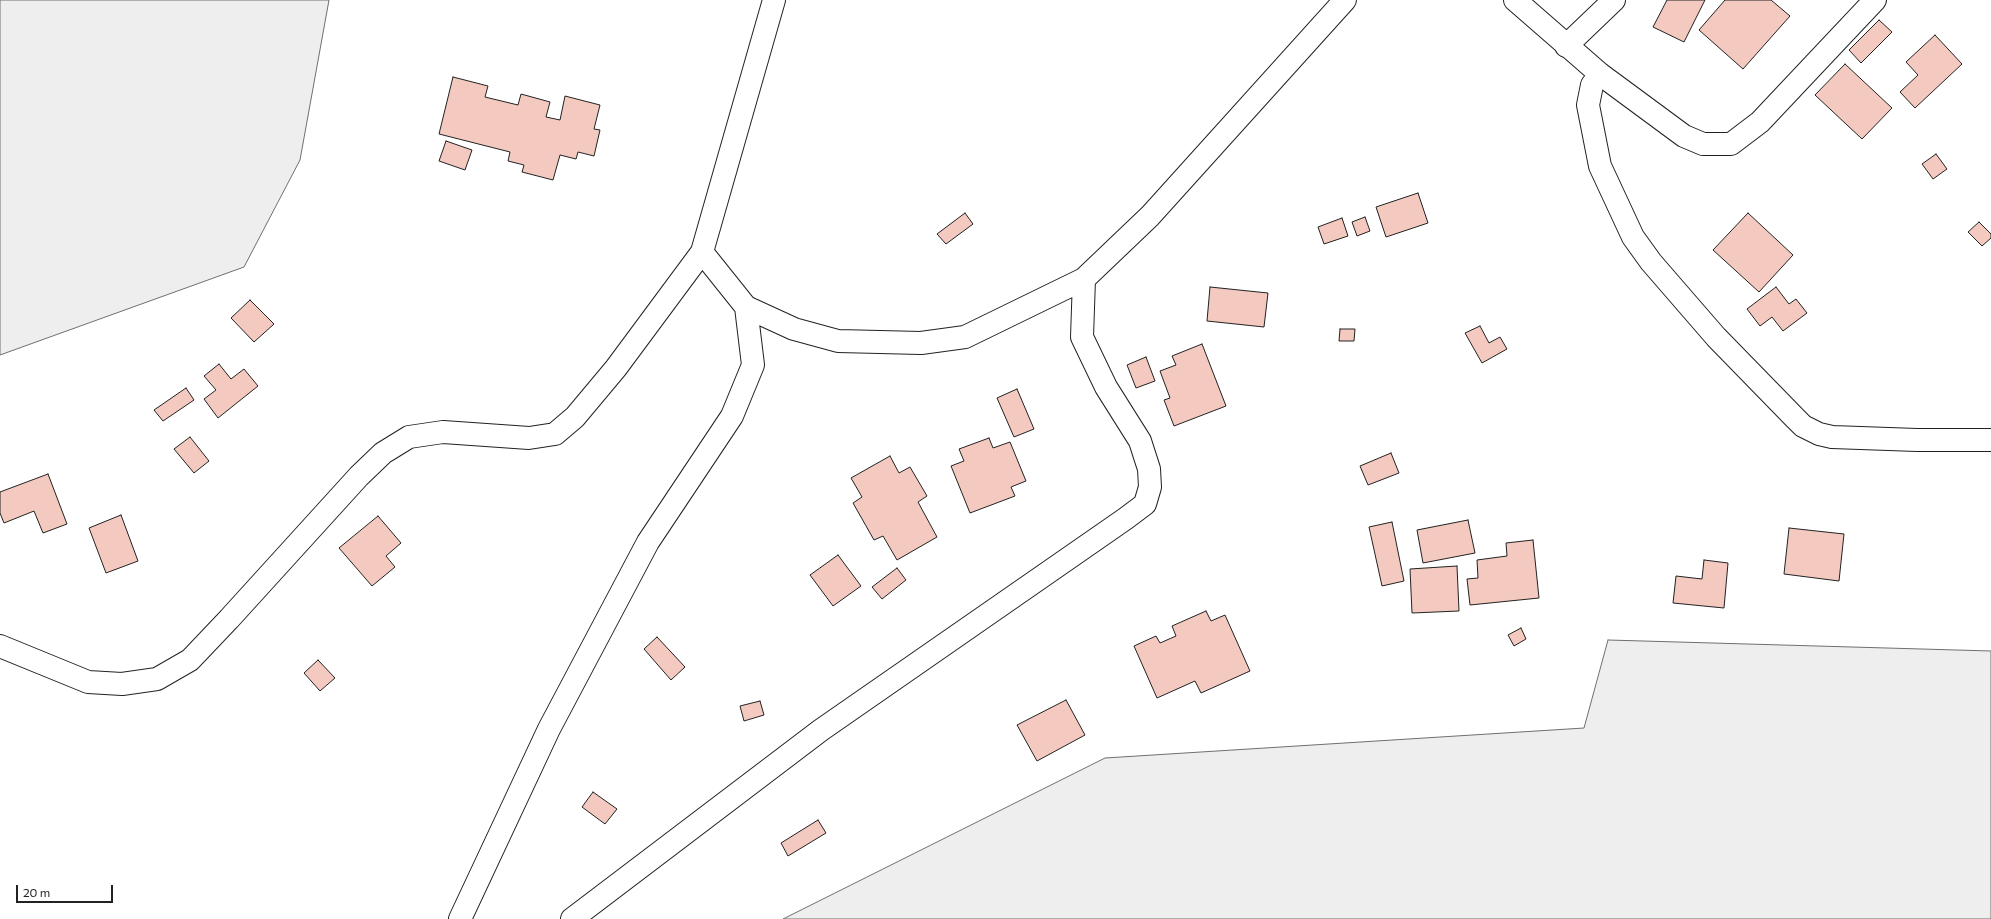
<!DOCTYPE html>
<html>
<head>
<meta charset="utf-8">
<style>
	body { margin:0 }
	#map { position:relative; width:1991px; height:919px; overflow:hidden; background:#fff; font-family:Commissioner,sans-serif }
	canvas { display:block }
	.scale { position:absolute; left:16px; top:885px; width:97px; height:18px; box-sizing:border-box; border:2px solid #222; border-top:0; padding-left:5px; font-size:12px; line-height:14px; white-space:nowrap; color:#222; -webkit-text-stroke:3px #fff; paint-order:stroke }
</style>
</head>
<body>
<div id="map">
<canvas width="1991" height="919"></canvas>
<div class="scale">20 m</div>
</div>
<script>
const ctx = document.querySelector('canvas').getContext('2d');
ctx.lineJoin = 'round';
function fillPath(path, color) { ctx.fillStyle = color; ctx.fill(path, 'evenodd'); }
const toPath = rows => new Path2D(rows.map(r => 'M' + r).join(''));
function stroke(path, color, width, dash) { ctx.strokeStyle = color; ctx.lineWidth = width; ctx.lineCap = dash ? 'butt' : 'round'; ctx.setLineDash(dash || []); ctx.stroke(path); }
const green = toPath([
	[0,0,329,0,300,160,244,267,0,355,0,0],
	[1608,640,1991,651,1991,919,783,919,1105,758,1584,728,1608,640]
]);
fillPath(green, '#eee');
stroke(green, '#6f6f6f', 1);
const building = toPath([
	[1667,0,1705,0,1684,42,1653,27,1667,0],
	[1725,0,1771,0,1790,16,1743,69,1699,30,1725,0],
	[1879,20,1892,32,1861,63,1849,50,1879,20],
	[1935,35,1962,64,1915,108,1900,92,1918,75,1906,62,1935,35],
	[1845,64,1892,108,1862,139,1815,95,1845,64],
	[453,77,488,86,485,97,518,105,521,94,550,102,546,117,560,120,565,96,600,105,594,129,600,130,594,156,578,152,576,159,560,155,553,180,522,172,524,165,508,161,510,152,439,134,453,77],
	[446,141,472,150,465,170,439,161,446,141],
	[1936,154,1947,169,1933,179,1922,164,1936,154],
	[1418,193,1428,223,1386,237,1376,207,1418,193],
	[965,213,973,224,946,244,937,234,965,213],
	[1748,213,1793,255,1759,292,1713,250,1748,213],
	[1365,217,1370,231,1357,236,1352,222,1365,217],
	[1342,218,1348,236,1324,244,1318,227,1342,218],
	[1979,222,1991,234,1991,238,1982,246,1968,232,1979,222],
	[1210,287,1268,293,1264,327,1207,321,1210,287],
	[1776,287,1789,304,1796,299,1807,313,1783,331,1772,317,1760,326,1747,309,1776,287],
	[250,300,274,324,254,342,231,318,250,300],
	[1480,326,1489,343,1500,337,1507,349,1482,363,1465,333,1480,326],
	[1340,329,1355,329,1354,341,1339,341,1340,329],
	[1202,344,1226,406,1174,426,1164,400,1170,398,1160,371,1176,365,1172,356,1202,344],
	[1146,357,1155,381,1136,388,1127,365,1146,357],
	[219,364,231,379,244,369,258,386,218,418,204,399,216,390,204,376,219,364],
	[186,388,194,400,163,421,154,410,186,388],
	[1017,389,1034,429,1014,437,997,398,1017,389],
	[190,437,209,461,194,473,174,449,190,437],
	[989,438,993,448,1010,442,1026,481,1011,487,1015,496,970,513,951,466,964,461,959,449,989,438],
	[1391,453,1399,473,1368,485,1360,466,1391,453],
	[890,456,899,473,910,467,927,496,918,502,937,537,897,560,883,536,874,540,853,503,862,497,851,478,890,456],
	[48,474,67,524,43,533,34,511,4,523,0,513,0,492,48,474],
	[121,515,138,561,106,573,89,528,121,515],
	[378,516,401,543,386,556,395,567,372,586,339,548,378,516],
	[1468,520,1475,553,1423,563,1417,530,1468,520],
	[1392,522,1404,581,1382,586,1369,527,1392,522],
	[1789,528,1844,534,1839,581,1784,574,1789,528],
	[1533,540,1539,598,1470,605,1467,579,1478,578,1477,560,1507,556,1506,543,1533,540],
	[838,555,861,586,833,606,810,575,838,555],
	[1704,560,1728,563,1724,608,1673,603,1676,576,1702,579,1704,560],
	[1457,566,1459,611,1412,613,1410,569,1457,566],
	[897,568,906,580,882,599,872,587,897,568],
	[1206,611,1211,621,1225,615,1250,671,1201,693,1195,681,1157,698,1134,646,1156,636,1160,643,1176,636,1172,626,1206,611],
	[1521,628,1526,639,1514,646,1508,635,1521,628],
	[657,637,685,667,671,680,644,649,657,637],
	[318,660,335,678,320,691,304,673,318,660],
	[1066,700,1085,735,1037,761,1017,725,1066,700],
	[760,701,764,715,744,721,740,706,760,701],
	[593,792,617,809,605,824,582,807,593,792],
	[818,820,826,833,788,856,781,843,818,820]
]);
fillPath(building, '#f3c9c0');
stroke(building, '#222', 1);
const minor = toPath([
	[774,0,702,252,746,307,794,329,838,341,921,343,965,337,1084,279,1150,216,1345,0],
	[1515,0,1600,74,1684,136,1703,144,1731,144,1760,122,1875,0],
	[1566,46,1614,0],
	[1600,74,1592,85,1588,105,1600,166,1633,237,1651,262,1716,337,1794,417,1803,426,1819,434,1832,437,1917,440,1991,440],
	[0,646,88,682,122,684,157,679,190,660,229,619,359,476,383,453,409,437,443,432,529,438,555,434,575,417,616,368,702,252],
	[460,919,549,729,648,542,732,416,753,365,746,307],
	[572,919,821,730,1125,519,1145,504,1150,487,1149,469,1140,441,1106,387,1082,337,1084,279]
]);
stroke(minor, '#222', 24);
stroke(minor, '#fff', 22);
</script>
</body>
</html>
